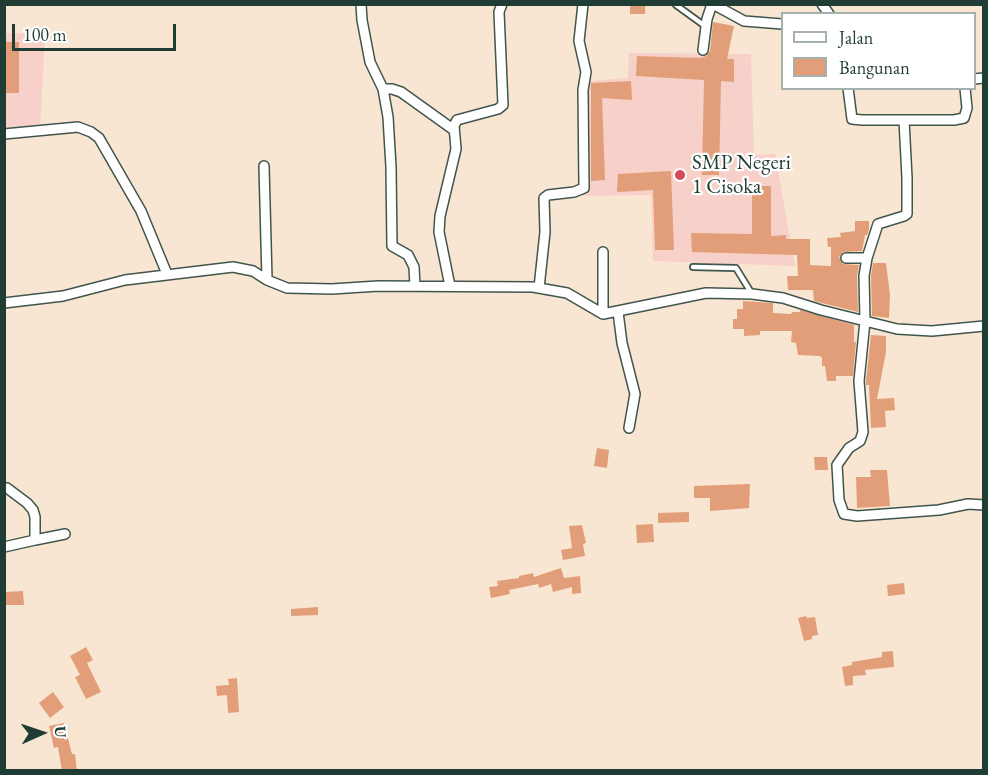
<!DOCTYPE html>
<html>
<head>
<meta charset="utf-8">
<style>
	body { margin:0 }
	#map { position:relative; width:988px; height:775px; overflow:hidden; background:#f8e6d2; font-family:"EB Garamond",serif }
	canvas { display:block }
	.frame { position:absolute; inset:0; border:6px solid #1f3d34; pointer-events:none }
	.legend { position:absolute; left:781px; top:12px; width:195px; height:78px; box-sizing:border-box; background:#fff; border:2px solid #a5b1ae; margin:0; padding:8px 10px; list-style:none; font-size:18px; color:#1f3d34 }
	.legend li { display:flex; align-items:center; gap:12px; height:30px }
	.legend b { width:30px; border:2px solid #a5b1ae }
	.north { position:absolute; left:12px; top:703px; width:60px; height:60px; -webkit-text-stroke:4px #fff; paint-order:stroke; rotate:87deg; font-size:16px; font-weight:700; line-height:24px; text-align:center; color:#1f3d34 }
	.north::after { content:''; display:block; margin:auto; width:21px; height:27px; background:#1f3d34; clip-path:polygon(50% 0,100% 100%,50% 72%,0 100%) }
	.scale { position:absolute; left:12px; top:24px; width:164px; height:27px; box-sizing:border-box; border:3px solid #1f3d34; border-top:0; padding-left:8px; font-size:18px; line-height:21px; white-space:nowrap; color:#1f3d34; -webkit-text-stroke:4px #fff; paint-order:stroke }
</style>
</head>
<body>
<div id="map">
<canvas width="988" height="775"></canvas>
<div class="frame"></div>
<ul class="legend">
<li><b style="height:8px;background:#fff"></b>Jalan</li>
<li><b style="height:16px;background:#e19e78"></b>Bangunan</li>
</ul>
<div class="north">U</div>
<div class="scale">100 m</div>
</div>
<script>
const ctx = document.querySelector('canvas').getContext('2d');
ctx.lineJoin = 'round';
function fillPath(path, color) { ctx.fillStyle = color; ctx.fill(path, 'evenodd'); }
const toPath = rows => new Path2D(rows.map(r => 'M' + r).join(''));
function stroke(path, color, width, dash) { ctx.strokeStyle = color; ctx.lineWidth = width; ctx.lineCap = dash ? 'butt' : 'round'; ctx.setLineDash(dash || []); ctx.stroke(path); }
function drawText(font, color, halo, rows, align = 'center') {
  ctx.font = font + ' "EB Garamond",serif'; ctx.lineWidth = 4.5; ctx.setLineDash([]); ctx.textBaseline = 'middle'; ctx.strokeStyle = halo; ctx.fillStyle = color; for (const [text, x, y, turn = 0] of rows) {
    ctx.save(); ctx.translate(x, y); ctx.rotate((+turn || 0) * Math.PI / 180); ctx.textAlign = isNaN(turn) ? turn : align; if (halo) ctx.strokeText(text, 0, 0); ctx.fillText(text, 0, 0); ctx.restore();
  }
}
fillPath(toPath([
	[5,33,45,34,40,130,5,132],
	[629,53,751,54,754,155,775,154,795,266,653,261,651,195,581,196,579,82,628,78]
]), '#f7d0ca');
fillPath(toPath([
	[645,4,645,14,630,14,630,5],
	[713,22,734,26,727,59,734,59,734,82,721,81,719,175,702,175,704,80,636,76,637,56,701,58,706,56,710,51],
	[4,42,19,42,19,93,4,93],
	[631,81,632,100,602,98,605,180,591,181,591,83],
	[671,171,674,250,655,250,653,190,617,192,618,174],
	[752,186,771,186,771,236,786,235,786,239,810,239,810,265,831,266,831,247,828,247,827,238,841,237,840,233,855,231,855,221,869,221,869,229,867,235,865,235,862,251,843,252,839,257,843,264,859,265,857,276,858,312,814,301,813,290,788,290,787,276,798,276,797,255,692,252,691,233,752,234],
	[873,263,886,263,890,295,889,318,872,316,871,276],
	[743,301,773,303,773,313,791,314,792,312,800,312,800,310,854,325,854,342,856,342,853,376,836,376,836,381,827,381,825,366,822,366,822,358,820,356,798,355,796,343,791,342,792,331,760,331,760,335,744,336,744,329,733,329,733,319,737,319,737,309,743,309],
	[871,335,886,336,886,352,877,399,894,398,895,410,885,411,886,427,871,428,869,385,866,385,866,381],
	[597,448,609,450,607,468,594,466],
	[814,457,827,457,828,470,815,470],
	[870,470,887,470,890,506,857,508,856,477,871,477],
	[750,484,749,508,710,511,710,498,694,498,694,486],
	[689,512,689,522,658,523,658,513],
	[653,524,654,542,637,543,636,525],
	[582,525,586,543,583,544,585,556,563,560,561,550,572,548,569,526],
	[561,568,564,578,580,576,581,593,572,594,572,587,553,592,551,584,539,588,538,584,509,590,510,594,491,598,489,587,498,586,497,581,519,578,519,576,533,573,534,577],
	[904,583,905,594,888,596,887,585],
	[23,591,24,605,5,605,4,592],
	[318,607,318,615,291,616,291,609],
	[806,616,807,618,815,617,818,635,812,636,812,639,804,641,798,618],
	[86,647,93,660,87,663,101,692,86,699,75,677,80,675,70,656],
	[893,651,894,667,865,670,866,675,853,676,853,685,845,686,842,667,852,665,852,662,882,657,882,652],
	[237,678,239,712,228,713,227,695,217,696,216,686,229,685,228,679],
	[53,692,64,707,50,718,39,703],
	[64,723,72,754,75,754,77,771,62,771,58,747,54,748,49,726]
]), '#e19e78');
const service = toPath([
	[676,5,705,26],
	[693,267,736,268,752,294]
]);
const minor = toPath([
	[361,4,362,20,370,62,383,89,388,117,391,167,392,246,408,255,414,267,415,286],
	[713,4,744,21,782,24],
	[822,4,829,14],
	[703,50,707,19,712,4],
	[974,79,984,78],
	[848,88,852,119,862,120,954,120,964,118,967,108,965,88],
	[383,89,392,89,401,92,454,130],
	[4,134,78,127,91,132,99,138,141,211,167,274],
	[264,166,267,280],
	[603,252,603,314],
	[846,258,867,258,864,276,865,321,859,381,863,432,860,441,849,448,837,465,839,500,844,514,857,516,939,510,968,504,984,505],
	[867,258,878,224,904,216,907,214,907,178,904,120],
	[450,286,439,232,440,216,456,149,454,126,457,120,498,109,503,105,499,12,502,4],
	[539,288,545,232,544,198,548,195,574,192,584,188,583,90,586,72,579,41,583,4],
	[4,303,63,296,125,280,233,267,253,271,267,280,287,288,332,289,378,286,533,287,567,293,603,314,706,293,752,294,783,298,821,310,897,329,932,331,984,326],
	[618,312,622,343,635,394,629,428],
	[35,540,65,534],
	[4,547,35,540,35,517,33,510,27,503,7,488]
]);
stroke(service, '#40564c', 8);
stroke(minor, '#40564c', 12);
stroke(service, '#fff', 4.5);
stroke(minor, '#fff', 9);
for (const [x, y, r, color] of [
	[680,175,6,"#d1495b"]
]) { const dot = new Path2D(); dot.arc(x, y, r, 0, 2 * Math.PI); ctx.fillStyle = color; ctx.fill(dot); stroke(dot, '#fff', 2); }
drawText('21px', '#1f3d34', '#fff', [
	["SMP Negeri",692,163],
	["1 Cisoka",692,187]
], 'left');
</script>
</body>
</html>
